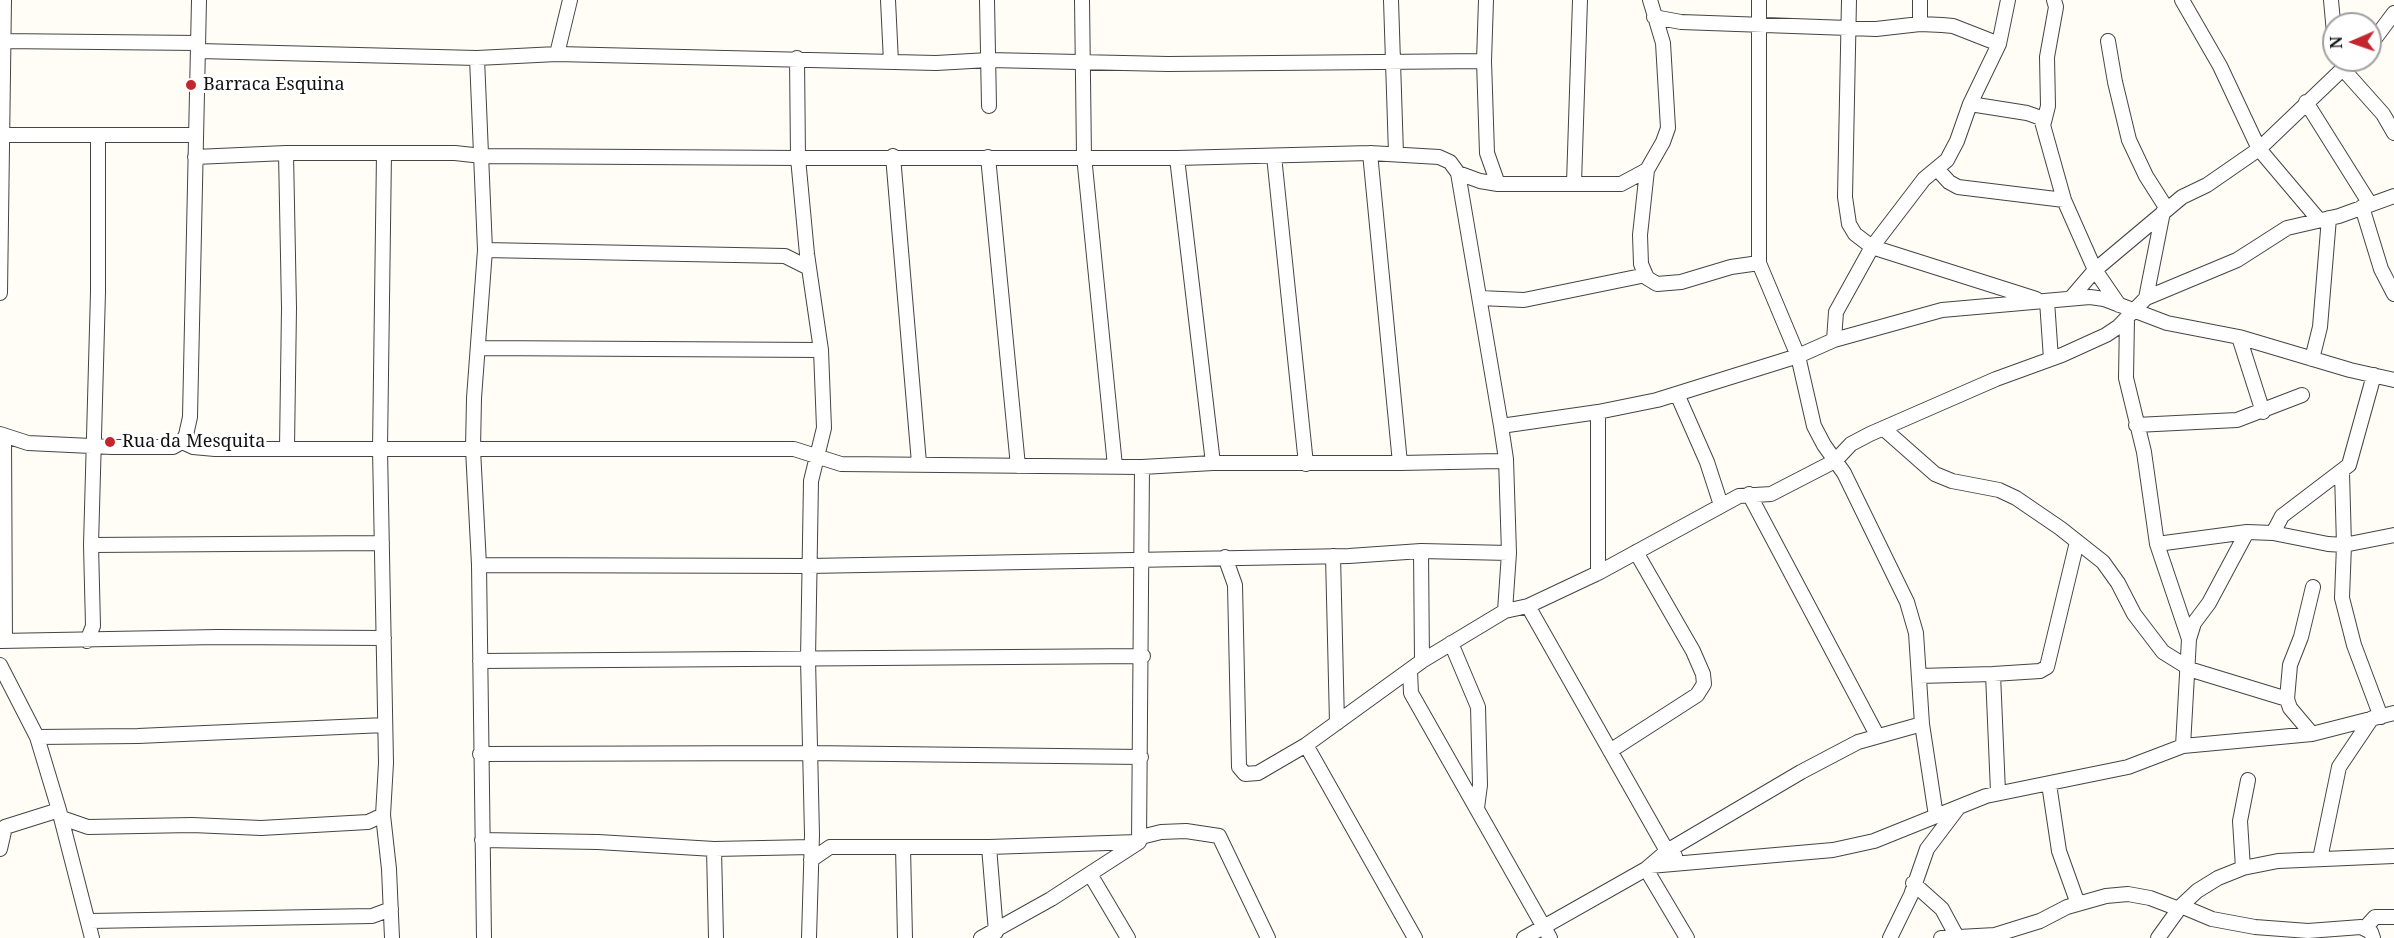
<!DOCTYPE html>
<html>
<head>
<meta charset="utf-8">
<style>
	body { margin:0 }
	#map { position:relative; width:2394px; height:938px; overflow:hidden; background:#fffdf5; font-family:"Noto Serif",serif }
	canvas { display:block }
	.north { position:absolute; left:2322px; top:12px; width:60px; height:60px; box-sizing:border-box; background:#fff; border:2px solid #a0a0a0; border-radius:50%; rotate:268deg; font-size:16px; font-weight:700; line-height:24px; text-align:center; color:#111 }
	.north::after { content:''; display:block; margin:auto; width:21px; height:27px; background:#c4262e; clip-path:polygon(50% 0,100% 100%,50% 72%,0 100%) }
</style>
</head>
<body>
<div id="map">
<canvas width="2394" height="938"></canvas>
<div class="north">N</div>
</div>
<script>
const ctx = document.querySelector('canvas').getContext('2d');
ctx.lineJoin = 'round';
const toPath = rows => new Path2D(rows.map(r => 'M' + r).join(''));
function stroke(path, color, width, dash) { ctx.strokeStyle = color; ctx.lineWidth = width; ctx.lineCap = dash ? 'butt' : 'round'; ctx.setLineDash(dash || []); ctx.stroke(path); }
function drawText(font, color, halo, rows, align = 'center') {
  ctx.font = font + ' "Noto Serif",serif'; ctx.lineWidth = 6; ctx.setLineDash([]); ctx.textBaseline = 'middle'; ctx.strokeStyle = halo; ctx.fillStyle = color; for (const [text, x, y, turn = 0] of rows) {
    ctx.save(); ctx.translate(x, y); ctx.rotate((+turn || 0) * Math.PI / 180); ctx.textAlign = isNaN(turn) ? turn : align; if (halo) ctx.strokeText(text, 0, 0); ctx.fillText(text, 0, 0); ctx.restore();
  }
}
const minor = toPath([
	[888,0,891,62],
	[987,0,989,106],
	[1082,0,1084,156,1115,466],
	[1391,0,1396,154],
	[1486,0,1484,61,1487,153,1498,184],
	[1759,0,1759,263,1798,356,1814,426,1824,445,1844,473,1907,602,1916,633,1922,724,1936,816],
	[1849,0,1845,197,1849,224,1855,234,1872,247,2036,299],
	[2182,0,2220,66,2259,149,2319,220],
	[2331,0,2334,33],
	[1654,17,1681,22,1876,29,1920,24,1942,25,1953,26,1999,44],
	[1920,24,1920,0],
	[0,41,198,43],
	[2108,41,2115,82,2129,140,2146,176,2167,209],
	[2370,45,2394,13],
	[199,51,477,58,557,54,936,63,989,60,1168,64,1484,61],
	[557,54,570,0],
	[477,58,485,250,474,398,473,449,479,565,484,938],
	[797,58,798,158,807,254,821,350,824,428,811,481,808,659,812,835,809,938],
	[2342,68,2383,114,2394,133],
	[2306,102,2370,204],
	[1970,104,2027,113,2041,118,2064,200,2095,270,2119,305],
	[2044,122,2048,106,2047,57,2056,7,2054,0],
	[0,135,195,135],
	[286,153,289,308,287,447],
	[384,153,380,449,386,763,383,815,389,869,392,938],
	[1370,153,1400,463],
	[893,156,919,463],
	[1274,156,1306,464],
	[195,157,286,153,455,153,482,156,798,158,1177,158,1370,153,1439,157,1450,162,1458,173,1501,426,1506,459,1509,553,1505,611],
	[988,157,1018,466],
	[1177,158,1213,463],
	[1647,170,1640,235,1641,264,1647,278,1657,284,1681,282,1731,267,1759,263],
	[1938,170,1949,182,1958,187,2064,200],
	[1458,173,1480,181,1498,184,1621,184,1647,170,1663,142,1668,128,1663,43,1650,0],
	[1574,183,1580,0],
	[2362,207,2381,269,2394,294],
	[485,250,785,256,809,268],
	[0,293,4,0],
	[1480,298,1524,300,1646,275],
	[2071,298,2095,270,2182,197,2207,185,2259,149,2352,60],
	[2146,298,2163,212],
	[2047,301,2051,359],
	[2127,318,2126,378,2144,452,2157,544,2189,639,2183,746],
	[2239,337,2263,412],
	[1834,340,1836,312,1872,247,1924,179,1947,160,1957,141,1970,104,1999,44,2008,0],
	[478,348,821,350],
	[2312,359,2320,327,2329,218],
	[1677,394,1707,462,1721,505],
	[2136,425,2237,420,2302,395],
	[1501,426,1598,412,1657,400,1798,356,1834,340,1942,310,2090,297,2104,299,2167,323,2239,337,2350,370,2394,380],
	[1884,429,1935,474,1952,481,1999,490,2016,498,2060,528,2103,562,2118,583,2134,614,2163,652,2192,670,2287,699,2290,708,2312,734],
	[0,434,28,443,112,447,173,447,182,442,186,435,190,417,199,0],
	[4,436,5,641],
	[182,442,193,447,215,449,794,449,841,464,1142,467,1213,463,1400,463,1500,461,1506,459],
	[2342,473,2344,545,2342,598,2354,645,2381,717],
	[1749,494,1877,735],
	[2273,533,2282,516,2349,465,2374,375],
	[2157,544,2247,532,2273,533,2328,544,2344,545,2394,535],
	[91,545,382,543],
	[1421,551,1422,661],
	[1333,556,1337,723],
	[1225,557,1235,585,1239,767,1245,774,1258,773,1306,745,1422,661,1505,611,1528,606,1598,573,1739,496,1771,494,1835,461,1851,444,1870,434,1996,379,2062,355,2106,335,2118,327,2146,298,2237,260,2287,228,2339,216,2394,196],
	[479,565,809,566,1349,556,1421,551,1509,553],
	[1598,573,1598,412],
	[1528,606,1667,851,1675,856],
	[2189,639,2194,623,2209,603,2247,532],
	[0,641,218,637,384,638],
	[87,641,93,626,91,545,98,292,98,137],
	[1451,643,1478,707,1480,785,1477,808],
	[480,661,1143,656],
	[0,665,37,737,59,810,92,938],
	[1410,671,1411,693,1550,938],
	[1993,674,1998,792],
	[1919,676,1993,674,2040,671,2047,667,2077,542],
	[2287,699,2290,665,2301,637,2313,587],
	[37,737,138,736,385,725],
	[1306,745,1415,938],
	[1610,751,1697,695,1704,684,1703,674,1693,651,1636,552],
	[480,754,808,753,1141,757],
	[2049,784,2059,851,2078,904],
	[62,818,88,827,192,825,261,828,368,822,383,815],
	[1141,837,1161,832,1186,831,1219,836,1268,938],
	[482,840,598,842,714,849,811,847],
	[903,847,905,938],
	[989,847,996,932],
	[0,849,5,827,59,810],
	[714,849,716,938],
	[2320,859,2339,767,2372,718],
	[811,860,830,847,989,847,1137,842],
	[1650,866,1833,850,1874,841,1986,796,2128,767,2183,746,2312,734,2394,713],
	[2243,868,2240,821,2248,780],
	[1646,869,1687,938],
	[1090,874,1128,938],
	[1913,883,1942,909,1956,935],
	[2181,906,2212,919,2255,927,2308,931,2361,927,2371,932,2373,938],
	[90,921,372,916,391,909],
	[2365,928,2375,917,2394,917],
	[981,938,1051,899,1139,842,1142,467],
	[1524,938,1646,869,1667,851,1801,772,1858,742,1922,724],
	[1890,938,1911,895,1927,849,1958,808],
	[1941,938,1995,935,2040,921,2067,907,2106,896,2128,894,2150,898,2179,909],
	[2158,938,2181,906,2197,891,2218,878,2243,868,2278,861,2394,856]
]);
stroke(minor, '#444', 16);
stroke(minor, '#fff', 14);
for (const [x, y, r, color] of [
	[191,85,6,"#c4262e"],
	[110,442,6,"#c4262e"]
]) { const dot = new Path2D(); dot.arc(x, y, r, 0, 2 * Math.PI); ctx.fillStyle = color; ctx.fill(dot); stroke(dot, '#fff', 2); }
drawText('18px', '#111', '#fff', [
	["Barraca Esquina",203,85],
	["Rua da Mesquita",122,442]
], 'left');
</script>
</body>
</html>
